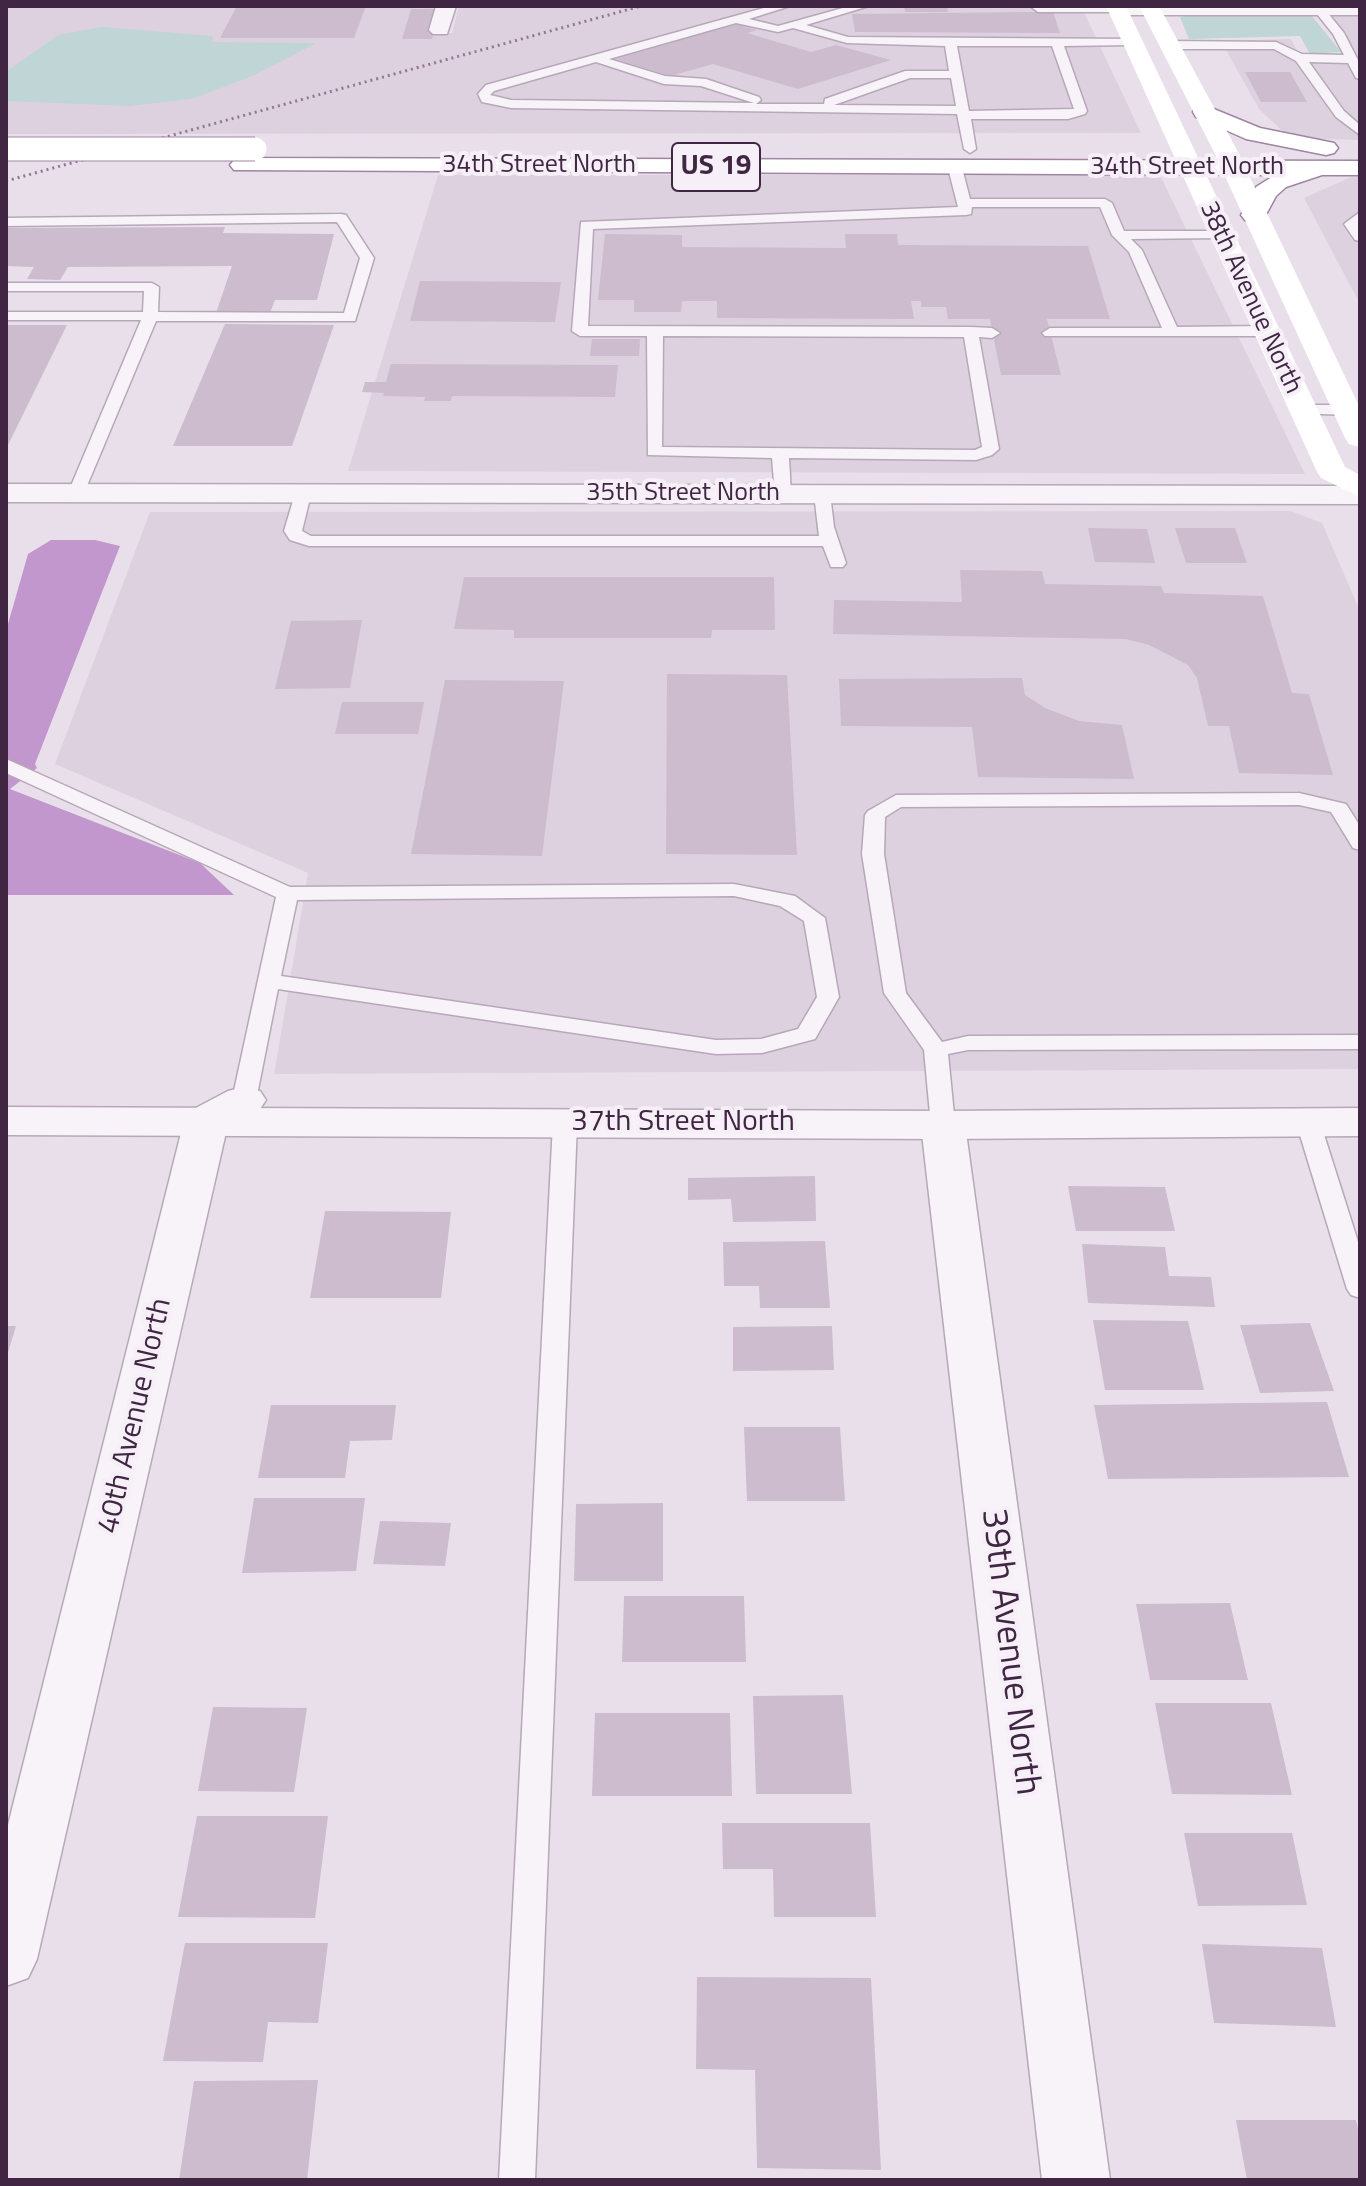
<!DOCTYPE html>
<html>
<head>
<meta charset="utf-8">
<style>
	body { margin:0 }
	#map { position:relative; width:1366px; height:2186px; overflow:hidden; background:#e9dfea; font-family:"Titillium Web",sans-serif }
	canvas { display:block }
	.frame { position:absolute; inset:0; border:8px solid #402643; pointer-events:none }
</style>
</head>
<body>
<div id="map">
<canvas width="1366" height="2186"></canvas>
<div class="frame"></div>
</div>
<script>
const ctx = document.querySelector('canvas').getContext('2d');
ctx.lineJoin = 'round';
function fillPath(path, color) { ctx.fillStyle = color; ctx.fill(path, 'evenodd'); }
const toPath = rows => new Path2D(rows.map(r => 'M' + r).join(''));
function stroke(path, color, width, dash) { ctx.strokeStyle = color; ctx.lineWidth = width; ctx.lineCap = dash ? 'butt' : 'round'; ctx.setLineDash(dash || []); ctx.stroke(path); }
function drawText(font, color, halo, rows, align = 'center') {
  ctx.font = font + ' "Titillium Web",sans-serif'; ctx.lineWidth = 8; ctx.setLineDash([]); ctx.textBaseline = 'middle'; ctx.strokeStyle = halo; ctx.fillStyle = color; for (const [text, x, y, turn = 0] of rows) {
    ctx.save(); ctx.translate(x, y); ctx.rotate((+turn || 0) * Math.PI / 180); ctx.textAlign = isNaN(turn) ? turn : align; if (halo) ctx.strokeText(text, 0, 0); ctx.fillText(text, 0, 0); ctx.restore();
  }
}
fillPath(toPath([
	[6,6,433,6,426,33,452,33,459,6,1081,6,1141,133,6,134],
	[1360,12,1360,140,1290,138,1259,109,1221,41,1291,39,1299,54,1313,57,1346,56,1322,15],
	[438,175,1160,175,1305,474,348,471],
	[1351,177,1360,177,1360,304,1304,198],
	[1291,511,1322,523,1360,611,1360,1069,274,1074,308,873,55,764,150,512]
]), '#ded1df');
fillPath(toPath([
	[1198,13,1305,14,1311,15,1341,52,1310,54,1300,36,1189,39,1180,17],
	[102,27,213,36,212,42,316,43,255,75,192,99,129,106,6,101,6,72,58,35]
]), '#c0d5d5');
fillPath(toPath([
	[51,540,95,540,120,546,35,764,37,768,10,789,200,863,234,895,6,895,6,631,28,554]
]), '#c297ce');
fillPath(toPath([
	[237,6,366,6,354,38,220,38],
	[904,6,947,6,948,12,905,12],
	[411,9,440,9,432,39,402,39],
	[1027,12,1053,12,1060,33,855,32,852,14],
	[736,24,757,30,747,33,811,52,836,45,891,60,798,89,713,64,671,76,615,59],
	[1245,72,1290,72,1307,102,1261,102],
	[225,227,223,233,334,234,317,300,275,300,270,313,216,313,232,266,68,267,60,280,27,279,34,267,6,266,6,228],
	[605,234,682,235,682,247,846,248,845,234,897,234,898,245,1088,246,1110,319,1047,319,1061,375,1001,375,990,319,948,319,946,307,921,307,921,301,911,301,914,319,717,318,717,301,682,301,681,312,634,312,634,300,598,300],
	[420,281,561,282,555,322,410,321],
	[225,324,334,325,292,446,173,446],
	[6,325,67,325,6,449],
	[592,339,640,339,639,356,590,356],
	[391,364,618,365,615,397,452,396,451,401,424,401,425,397,383,396,384,393,362,392,365,382,386,382],
	[1088,528,1147,529,1155,563,1095,562],
	[1175,528,1235,528,1247,563,1186,563],
	[960,570,1042,571,1045,584,1161,586,1164,593,1263,596,1292,693,1309,694,1333,775,1239,773,1229,726,1208,726,1197,678,1188,665,1149,645,1126,639,833,634,834,600,962,602],
	[464,577,774,577,775,630,712,630,711,638,514,638,514,630,454,629],
	[362,620,350,688,275,689,291,621],
	[667,674,787,675,797,855,666,854],
	[1022,678,1025,695,1045,708,1079,721,1122,725,1134,779,978,777,972,727,841,726,839,679],
	[445,680,564,681,542,856,411,854],
	[342,702,424,702,418,734,335,734],
	[815,1176,816,1221,733,1222,731,1199,688,1200,688,1178],
	[1068,1186,1165,1187,1175,1231,1076,1231],
	[325,1211,451,1212,441,1298,310,1298],
	[825,1241,830,1308,760,1308,759,1286,724,1286,723,1242],
	[1082,1244,1165,1247,1169,1276,1211,1277,1215,1307,1088,1303],
	[1093,1320,1188,1321,1204,1390,1105,1390],
	[1310,1323,1334,1391,1260,1393,1240,1325],
	[6,1326,16,1326,7,1356,6,1356],
	[832,1326,834,1370,733,1371,733,1327],
	[1327,1402,1349,1477,1108,1479,1094,1405],
	[271,1405,396,1405,392,1440,350,1441,345,1478,258,1478],
	[744,1427,840,1427,845,1501,747,1501],
	[254,1498,365,1498,356,1571,242,1573],
	[663,1503,663,1581,574,1581,576,1504],
	[380,1521,451,1523,445,1566,373,1564],
	[624,1596,744,1596,746,1662,622,1662],
	[1230,1603,1248,1680,1150,1680,1136,1604],
	[843,1695,852,1794,756,1794,753,1696],
	[1155,1703,1271,1703,1292,1795,1172,1794],
	[213,1707,307,1708,294,1792,198,1791],
	[595,1713,730,1713,732,1796,592,1796],
	[197,1816,328,1816,315,1918,178,1917],
	[722,1823,870,1823,876,1917,774,1917,773,1869,723,1869],
	[1184,1833,1292,1833,1307,1905,1198,1906],
	[185,1943,328,1943,318,2023,268,2022,263,2062,163,2061],
	[1202,1944,1322,1948,1336,2027,1214,2023],
	[697,1977,871,1978,881,2170,757,2168,755,2070,696,2069],
	[318,2080,307,2180,179,2180,194,2081],
	[1236,2120,1356,2120,1360,2139,1360,2180,1247,2180]
]), '#ccbcce');
const service = toPath([
	[771,6,790,6,749,19,778,26,850,6,869,6,806,25,848,37,1132,39,1138,42,1132,45,1064,46,1087,111,1085,114,1068,119,971,119,976,149,970,153,964,149,957,114,511,108,482,102,478,94,486,85,771,6],
	[736,23,778,32,793,28,847,43,945,46,949,71,905,71,825,99,824,104,756,104,761,100,759,97,706,79,665,76,609,59,736,23],
	[957,46,1052,46,1074,109,969,111,957,46],
	[596,62,664,84,701,86,754,103,511,100,490,95,494,91,596,62],
	[910,78,951,78,956,106,834,105,910,78],
	[1030,6,1120,6,1124,9,1118,12,1038,12,1030,6],
	[1315,7,1323,7,1344,33,1360,64,1360,79,1356,78,1348,63,1309,62,1344,111,1360,125,1360,135,1336,117,1296,61,1274,49,1169,49,1163,45,1169,41,1276,42,1302,54,1344,55,1333,34,1313,9,1315,7],
	[955,164,962,168,970,199,1105,199,1112,203,1124,231,1226,231,1226,237,1221,238,1131,239,1142,250,1177,327,1264,326,1272,331,1264,336,1045,336,1042,333,1050,328,1162,328,1129,252,1112,235,1100,207,972,207,971,214,966,215,593,229,588,326,971,327,992,328,1000,333,992,338,979,337,999,449,992,455,976,460,789,458,791,494,783,499,775,494,772,458,648,455,647,336,580,336,572,331,581,222,958,207,948,168,955,164],
	[663,336,964,337,982,447,975,450,662,447,663,336],
	[1360,212,1358,225,1360,241,1355,240,1344,224,1360,212],
	[341,214,346,215,374,258,355,321,156,321,84,493,76,498,70,497,68,493,141,320,6,320,6,312,143,312,144,291,6,291,6,283,152,283,159,287,158,312,344,313,360,258,337,222,6,226,6,218,341,214],
	[1302,405,1347,405,1355,410,1347,415,1296,413,1296,407,1302,405],
	[303,489,311,494,302,531,311,536,819,536,814,494,822,489,830,494,834,527,846,563,843,567,831,567,823,546,309,546,290,540,284,531,295,494,303,489],
	[6,759,290,887,734,884,795,896,825,918,839,997,815,1039,762,1053,716,1054,278,989,256,1100,253,1105,235,1105,232,1100,276,897,6,773,6,759],
	[734,896,780,906,804,921,817,997,798,1029,761,1039,716,1040,281,976,297,900,734,896],
	[1299,793,1346,804,1360,826,1360,850,1353,848,1331,812,1299,805,901,807,885,817,884,854,906,993,942,1042,968,1036,1360,1035,1360,1049,968,1050,948,1054,955,1125,952,1130,934,1130,931,1125,924,1050,884,993,862,854,865,815,868,811,896,795,1299,793],
	[1308,1115,1317,1117,1320,1122,1360,1248,1360,1298,1351,1295,1347,1289,1296,1122,1299,1117,1308,1115],
	[565,1116,574,1118,577,1123,535,2180,499,2180,553,1123,556,1118,565,1116]
]);
const minor = toPath([
	[436,6,456,6,447,34,433,34,429,30,436,6],
	[1110,6,1360,6,1360,15,1118,15,1111,13,1108,9,1110,6],
	[244,1087,260,1091,266,1100,260,1109,227,1128,37,1959,28,1978,6,1986,6,1833,184,1121,190,1111,228,1091,244,1087],
	[943,1111,959,1115,965,1125,1110,2180,1042,2180,921,1125,927,1115,943,1111]
]);
const tertiary = toPath([
	[6,484,1360,486,1360,504,6,502,6,484],
	[6,1107,943,1111,1360,1108,1360,1136,943,1139,6,1135,6,1107]
]);
const trunk = toPath([
	[1204,105,1260,128,1334,143,1338,148,1334,153,1326,155,1246,139,1196,117,1193,112,1196,107,1204,105],
	[242,158,1360,161,1360,175,1322,175,1286,187,1276,196,1263,220,1254,223,1245,220,1241,215,1256,187,1275,175,234,170,230,165,234,160,242,158]
]);
stroke(service, '#b6a8b8', 3);
stroke(minor, '#b6a8b8', 3);
stroke(tertiary, '#b6a8b8', 3);
stroke(trunk, '#9f85a2', 3);
fillPath(service, '#f7f3f8');
fillPath(minor, '#f7f3f8');
fillPath(tertiary, '#f7f3f8');
fillPath(toPath([
	[1106,6,1126,6,1345,467,1360,475,1360,497,1321,478,1317,472,1106,6],
	[1139,6,1159,6,1236,148,1360,408,1360,447,1349,444,1345,438,1212,148,1139,6]
]), '#fff');
fillPath(trunk, '#fff');
stroke(toPath([
	[6,181,641,6]
]), '#927795', 3, [2, 4]);
const trunkBridge = toPath([
	[6,149,255,149]
]);
stroke(trunkBridge, '#9f85a2', 25, []);
stroke(trunkBridge, '#fff', 23);
drawText('26px', '#402643', '#f6eff7', [
	["34th Street North",539,166],
	["34th Street North",1187,168],
	["38th Avenue North",1250,298,65],
	["35th Street North",683,494]
]);
for (const [x, y, w] of [
	[716,167,88]
]) { const box = new Path2D(); box.roundRect(x - w / 2, y - 24, w, 48, 6); ctx.fillStyle = '#f6eff7'; ctx.fill(box); stroke(box, '#402643', 2); }
drawText('bold 28px', '#402643', null, [
	["US 19",716,167]
]);
drawText('30px', '#402643', '#f6eff7', [
	["37th Street North",683,1123],
	["40th Avenue North",136,1416,-77]
]);
drawText('36px', '#402643', '#f6eff7', [
	["39th Avenue North",1009,1652,83]
]);
</script>
</body>
</html>
